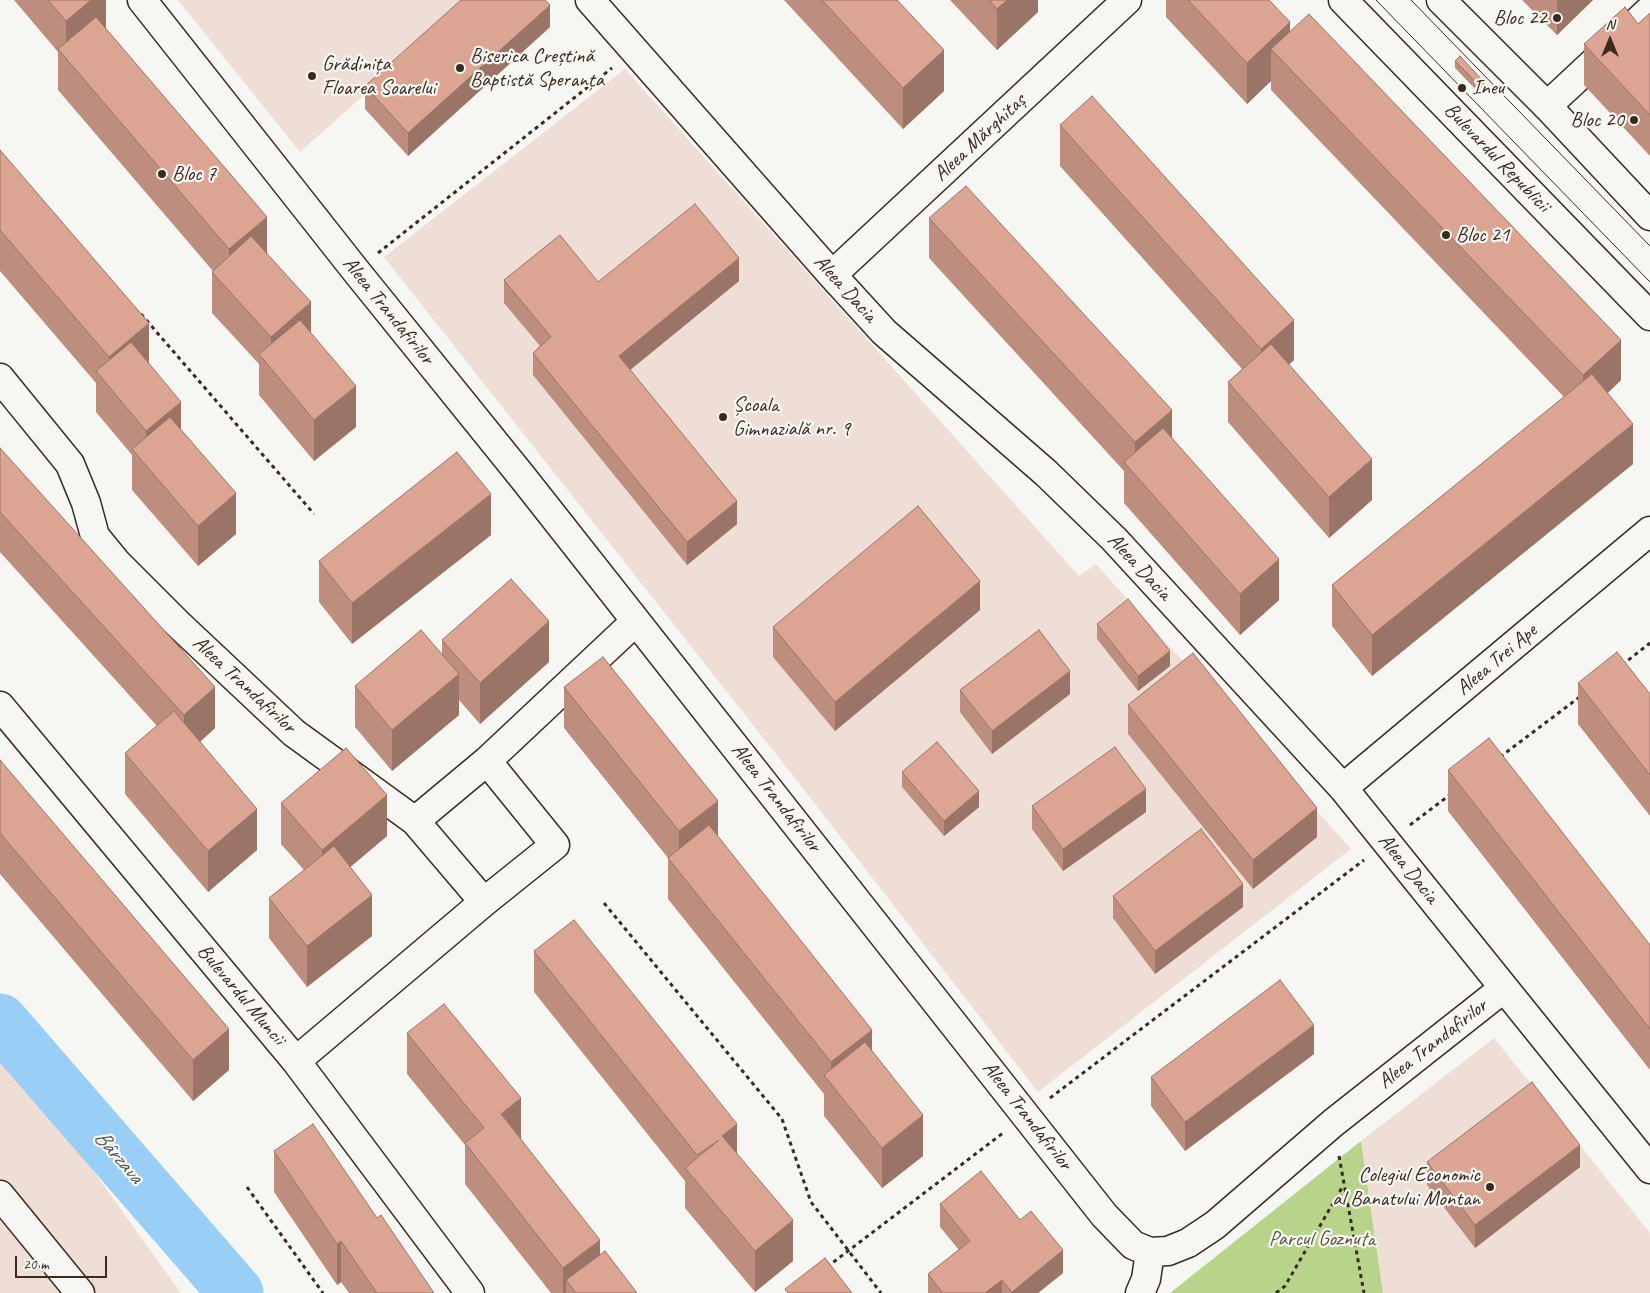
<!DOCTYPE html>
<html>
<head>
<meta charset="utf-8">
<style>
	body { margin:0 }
	#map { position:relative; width:1650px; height:1293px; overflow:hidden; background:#f6f6f2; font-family:Caveat,sans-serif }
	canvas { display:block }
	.north { position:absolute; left:1585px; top:15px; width:50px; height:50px; -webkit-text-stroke:4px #f6f6f2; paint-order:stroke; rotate:0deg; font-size:14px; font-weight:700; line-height:20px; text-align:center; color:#3b2a1e }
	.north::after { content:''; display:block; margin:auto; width:18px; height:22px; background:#3b2a1e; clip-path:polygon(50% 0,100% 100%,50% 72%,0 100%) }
	.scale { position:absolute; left:15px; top:1256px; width:92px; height:22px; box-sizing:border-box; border:2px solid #3b2a1e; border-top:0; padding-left:6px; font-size:15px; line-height:18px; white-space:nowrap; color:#3b2a1e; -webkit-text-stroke:4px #f6f6f2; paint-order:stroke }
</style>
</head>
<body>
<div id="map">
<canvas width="1650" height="1293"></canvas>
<div class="north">N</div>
<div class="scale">20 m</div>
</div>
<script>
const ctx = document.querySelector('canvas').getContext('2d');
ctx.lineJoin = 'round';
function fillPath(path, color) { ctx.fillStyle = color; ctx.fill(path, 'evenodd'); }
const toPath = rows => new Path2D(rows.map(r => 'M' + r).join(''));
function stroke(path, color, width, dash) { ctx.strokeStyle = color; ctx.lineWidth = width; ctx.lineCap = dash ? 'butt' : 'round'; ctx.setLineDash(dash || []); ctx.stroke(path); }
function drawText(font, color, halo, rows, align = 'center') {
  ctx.font = font + ' Caveat,sans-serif'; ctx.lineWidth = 4.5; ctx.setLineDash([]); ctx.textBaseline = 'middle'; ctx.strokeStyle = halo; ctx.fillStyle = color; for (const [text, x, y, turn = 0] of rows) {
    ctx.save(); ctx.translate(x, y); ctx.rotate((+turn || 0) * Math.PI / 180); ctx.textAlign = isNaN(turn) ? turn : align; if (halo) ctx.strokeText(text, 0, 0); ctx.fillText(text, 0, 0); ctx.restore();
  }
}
fillPath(toPath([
	[178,0,471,0,300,152],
	[625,69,1079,576,1096,564,1351,849,1038,1092,805,791,384,257],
	[1494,1038,1650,1233,1650,1293,1383,1293,1361,1141],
	[0,1041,181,1293,0,1293]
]), '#eeded6');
fillPath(toPath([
	[1361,1141,1383,1293,1170,1293]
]), '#b8d48b');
stroke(toPath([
	[0,1021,236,1293]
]), '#99cef7', 55);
const minor = toPath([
	[142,0,356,271,524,479,1104,1215,1133,1245,1150,1252,1168,1251,1188,1243,1215,1225,1333,1123,1504,988],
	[590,0,832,275,884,332,1046,473,1114,539,1343,788,1650,1169],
	[1547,106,1650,10],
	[832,275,1127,0],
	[0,378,70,464,86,503,95,536,117,563,177,623,294,733,415,821,484,902],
	[0,706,296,1061,470,1293],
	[1343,788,1650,531],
	[415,821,487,761,636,621],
	[296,1061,484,902,555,845,487,761],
	[0,1195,80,1293],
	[1140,1293,1146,1279,1150,1252]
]);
const major = toPath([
	[1343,0,1650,316],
	[1441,0,1547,106,1650,216]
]);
stroke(minor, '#3b2a1e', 31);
stroke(major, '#3b2a1e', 31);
stroke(toPath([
	[378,253,612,68],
	[141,314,314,514],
	[1622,665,1650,643],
	[1500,757,1581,696],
	[1410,825,1451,794],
	[604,903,782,1119,811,1202,881,1293],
	[1050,1098,1364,860],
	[1339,1156,1364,1293],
	[247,1187,323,1293],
	[827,1267,1003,1133],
	[1276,1293,1285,1286,1343,1186]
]), '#3b2a1e', 3, [4, 4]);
stroke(minor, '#f6f6f2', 28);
stroke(major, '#f6f6f2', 28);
stroke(toPath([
	[1376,0,1650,282],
	[1411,0,1650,246]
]), '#3b2a1e', 1);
fillPath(toPath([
	[14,0,106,0,106,29,267,254,311,333,356,427,314,461,259,395,259,364,212,313,212,272,213,271,58,90,58,52],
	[784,0,897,0,944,91,903,129],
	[950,0,1038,0,1038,12,997,50],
	[1166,0,1269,0,1290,32,1621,380,1608,393,1633,464,1372,676,1332,626,1332,585,1564,397,1271,90,1271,81,1247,104,1166,17],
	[1522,0,1593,0,1557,35],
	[1650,13,1650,156,1584,85,1584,44,1638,24],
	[550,27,408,156,365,109,365,86],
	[1455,61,1485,90,1481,95,1455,68],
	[1060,125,1294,360,1289,364,1372,500,1329,538,1228,422,1228,382,1242,369,1060,166],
	[0,150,149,363,181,430,236,534,198,566,132,490,132,455,96,412,96,383,0,271],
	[929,218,1172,438,1279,600,1240,635,1124,503,1124,471,929,258],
	[504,280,598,282,739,281,630,370,737,524,687,565,533,375,533,353,540,346,504,303],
	[0,448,215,728,200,742,257,850,208,892,125,794,125,753,157,726,0,552],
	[491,535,352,644,319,602,319,561],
	[980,610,835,731,773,657,773,627],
	[1097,624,1170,666,1138,691,1097,639],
	[442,640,549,662,480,724,459,700,459,715,392,771,355,727,355,686,442,654],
	[1578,683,1650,694,1650,816,1578,724],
	[564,687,718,837,872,1052,923,1156,882,1188,824,1116,824,1094,668,899,668,858,564,728],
	[960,690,1070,694,992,754,960,712],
	[1128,705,1317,837,1253,889,1128,734],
	[0,760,229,1070,193,1101,0,874],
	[1448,770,1650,945,1650,1070,1448,811],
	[902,772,979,807,944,836,902,787],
	[281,803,387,836,350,867,372,936,307,987,269,938,269,898,304,870,281,844],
	[1032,806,1146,812,1063,871,1032,829],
	[1113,896,1243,907,1155,974,1113,918],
	[534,951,737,1154,793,1261,755,1292,685,1208,685,1181,534,992],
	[407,1033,521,1139,600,1254,637,1293,551,1293,465,1184,465,1145,407,1074],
	[1314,1054,1185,1151,1151,1106,1151,1077],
	[274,1151,377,1218,434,1293,349,1293,341,1282,337,1285,274,1192],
	[1427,1162,1580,1167,1475,1248,1427,1185],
	[940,1204,1063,1273,1038,1293,928,1293,928,1274,959,1250,940,1227]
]), '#bd8e7e');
fillPath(toPath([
	[91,0,106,0,106,28,67,61,66,59,66,21],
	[1007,0,1038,0,1038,12,997,50,997,9],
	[1557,0,1593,0,1557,35],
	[550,5,550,27,408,156,408,133],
	[1290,22,1290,63,1271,49,1271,81,1247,104,1247,63],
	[944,50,944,91,903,129,903,88],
	[1485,83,1485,90,1481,95,1481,87],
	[267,217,267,257,229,290,229,249],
	[739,258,739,281,619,379,619,356],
	[311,302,311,343,271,369,271,337],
	[1294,320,1294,360,1261,390,1261,349],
	[149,323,149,364,109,387,109,357],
	[1621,340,1621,380,1583,416,1583,375],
	[356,386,356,427,314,461,314,420],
	[181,402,181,442,146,465,146,431],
	[1172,410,1172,451,1135,475,1135,442],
	[1633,424,1633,464,1372,676,1372,635],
	[1372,459,1372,500,1329,538,1329,497],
	[236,493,236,534,198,566,198,526],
	[491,494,491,535,352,644,352,603],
	[737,501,737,524,687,565,687,542],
	[1279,559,1279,600,1240,635,1240,594],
	[980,581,980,610,835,731,835,702],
	[549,621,549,662,480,724,480,683],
	[1170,651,1170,666,1138,691,1138,676],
	[1070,671,1070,694,992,754,992,731],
	[459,674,459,715,392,771,392,730],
	[215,687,215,728,184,756,184,715],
	[1146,789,1146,812,1063,871,1063,849],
	[979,791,979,807,944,836,944,821],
	[387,795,387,836,322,891,322,850],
	[718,801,718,842,679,872,679,831],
	[1317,808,1317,837,1253,889,1253,860],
	[257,809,257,850,208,892,208,851],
	[1243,884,1243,907,1155,974,1155,951],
	[372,895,372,936,307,987,307,946],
	[1314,1025,1314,1054,1185,1151,1185,1122],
	[229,1029,229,1070,193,1101,193,1060],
	[872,1030,872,1071,831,1084,831,1062],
	[521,1098,521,1139,501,1114],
	[923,1115,923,1156,882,1188,882,1148],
	[737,1124,737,1165,722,1136],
	[1580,1145,1580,1167,1475,1248,1475,1225],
	[793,1220,793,1261,755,1292,755,1251],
	[600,1240,600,1281,566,1280,566,1293,563,1293,563,1268],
	[341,1241,341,1282,337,1285,337,1244],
	[1063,1250,1063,1273,1038,1293,1012,1293,1012,1292],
	[1002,1280,1002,1293,985,1293]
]), '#9a7467');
const building = toPath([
	[48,0,91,0,66,21,48,0],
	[461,0,545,0,550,5,408,133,365,86,461,0],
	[822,0,897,0,944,50,903,88,822,0],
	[989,0,1007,0,997,9,989,0],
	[1188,0,1269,0,1290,22,1247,63,1188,0],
	[1625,7,1638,24,1650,13,1650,115,1584,44,1625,7],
	[1309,14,1621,340,1583,375,1271,49,1309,14],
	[96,17,267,217,229,249,58,49,96,17],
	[1460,56,1485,83,1481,87,1455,61,1460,56],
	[1092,96,1294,320,1261,349,1060,125,1092,96],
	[0,150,149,323,109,357,0,230,0,150],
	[966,186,1172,410,1135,442,929,218,966,186],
	[695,204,739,258,619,356,737,501,687,542,533,353,551,337,504,280,560,235,598,282,695,204],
	[251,236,311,302,271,337,212,272,251,236],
	[300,320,356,386,314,420,259,354,300,320],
	[131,342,181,402,146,431,96,371,131,342],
	[1271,344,1372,459,1329,497,1228,382,1271,344],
	[1592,374,1633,424,1372,635,1332,585,1592,374],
	[170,417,236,493,198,526,132,449,170,417],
	[1163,428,1279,559,1240,594,1124,462,1163,428],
	[0,448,215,687,184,715,0,512,0,448],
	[457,452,491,494,352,603,319,561,457,452],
	[918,506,980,581,835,702,773,627,918,506],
	[511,579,549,621,480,683,442,640,511,579],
	[1128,599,1170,651,1138,676,1097,624,1128,599],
	[421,630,459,674,392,730,355,686,421,630],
	[1039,630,1070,671,992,731,960,690,1039,630],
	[1617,652,1650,694,1650,775,1578,683,1617,652],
	[1193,653,1317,808,1253,860,1128,705,1193,653],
	[603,657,718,801,679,831,564,687,603,657],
	[174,711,257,809,208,851,125,753,174,711],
	[1489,738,1650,945,1650,1029,1448,770,1489,738],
	[937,742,979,791,944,821,902,772,937,742],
	[1115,747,1146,789,1063,849,1032,806,1115,747],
	[346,748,387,795,322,850,281,803,346,748],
	[0,760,229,1029,193,1060,0,833,0,760],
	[709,825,872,1030,831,1062,668,858,709,825],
	[1201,829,1243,884,1155,951,1113,896,1201,829],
	[334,846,372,895,307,946,269,898,334,846],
	[574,920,737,1124,722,1136,793,1220,755,1251,685,1168,719,1140,697,1155,534,951,574,920],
	[1280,980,1314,1025,1185,1122,1151,1077,1280,980],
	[444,1004,521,1098,501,1114,600,1240,563,1268,465,1143,484,1128,407,1033,444,1004],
	[865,1042,923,1115,882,1148,824,1075,865,1042],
	[1532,1082,1580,1145,1475,1225,1427,1162,1532,1082],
	[313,1124,377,1218,381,1215,434,1293,377,1293,341,1241,337,1244,274,1151,313,1124],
	[981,1171,1020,1220,1031,1211,1063,1250,1012,1292,1002,1280,985,1293,943,1293,928,1274,970,1241,940,1204,981,1171],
	[605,1251,637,1293,576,1293,566,1280,605,1251],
	[825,1258,852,1293,788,1293,785,1289,825,1258]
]);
fillPath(building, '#dca593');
stroke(building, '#9a7467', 1);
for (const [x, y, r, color] of [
	[1557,18,5,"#3b2a1e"],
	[460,68,5,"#3b2a1e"],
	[312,76,5,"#3b2a1e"],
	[1462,88,5,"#3b2a1e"],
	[1634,120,5,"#3b2a1e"],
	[162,174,5,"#3b2a1e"],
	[1446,235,5,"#3b2a1e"],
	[723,417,5,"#3b2a1e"],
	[1490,1187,5,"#3b2a1e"]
]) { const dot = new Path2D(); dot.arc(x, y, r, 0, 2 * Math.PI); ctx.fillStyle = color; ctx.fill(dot); stroke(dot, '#f6f6f2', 2); }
drawText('21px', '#3b2a1e', '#f6f6f2', [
	["Bloc 22",1547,18,"right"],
	["Biserica Creștină",470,56],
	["Baptistă Speranța",470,80],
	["Grădinița",322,64],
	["Floarea Soarelui",322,88],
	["Ineu",1472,88],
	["Bloc 20",1624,120,"right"],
	["Bloc 7",172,174],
	["Bloc 21",1456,235],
	["Școala",733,405],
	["Gimnazială nr. 9",733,429],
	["Colegiul Economic",1480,1175,"right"],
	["al Banatului Montan",1480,1199,"right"]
], 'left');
drawText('21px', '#3b2a1e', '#f6f6f2', [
	["Aleea Mărghitaș",980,138,-43],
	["Bulevardul Republicii",1497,158,46],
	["Aleea Dacia",845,289,48],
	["Aleea Trandafirilor",388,311,51],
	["Aleea Dacia",1139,567,47],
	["Aleea Trei Ape",1497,660,-40],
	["Aleea Trandafirilor",244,685,43],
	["Aleea Trandafirilor",776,798,52],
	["Aleea Dacia",1408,869,51],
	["Bulevardul Muncii",241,995,50],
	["Aleea Trandafirilor",1433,1044,-38],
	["Aleea Trandafirilor",1027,1116,52]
]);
drawText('21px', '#5a5439', '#f6f6f2', [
	["Parcul Goznuta",1322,1239]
]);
drawText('italic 22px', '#525354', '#f6f6f2', [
	["Bârzava",118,1157,49]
]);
</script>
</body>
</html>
